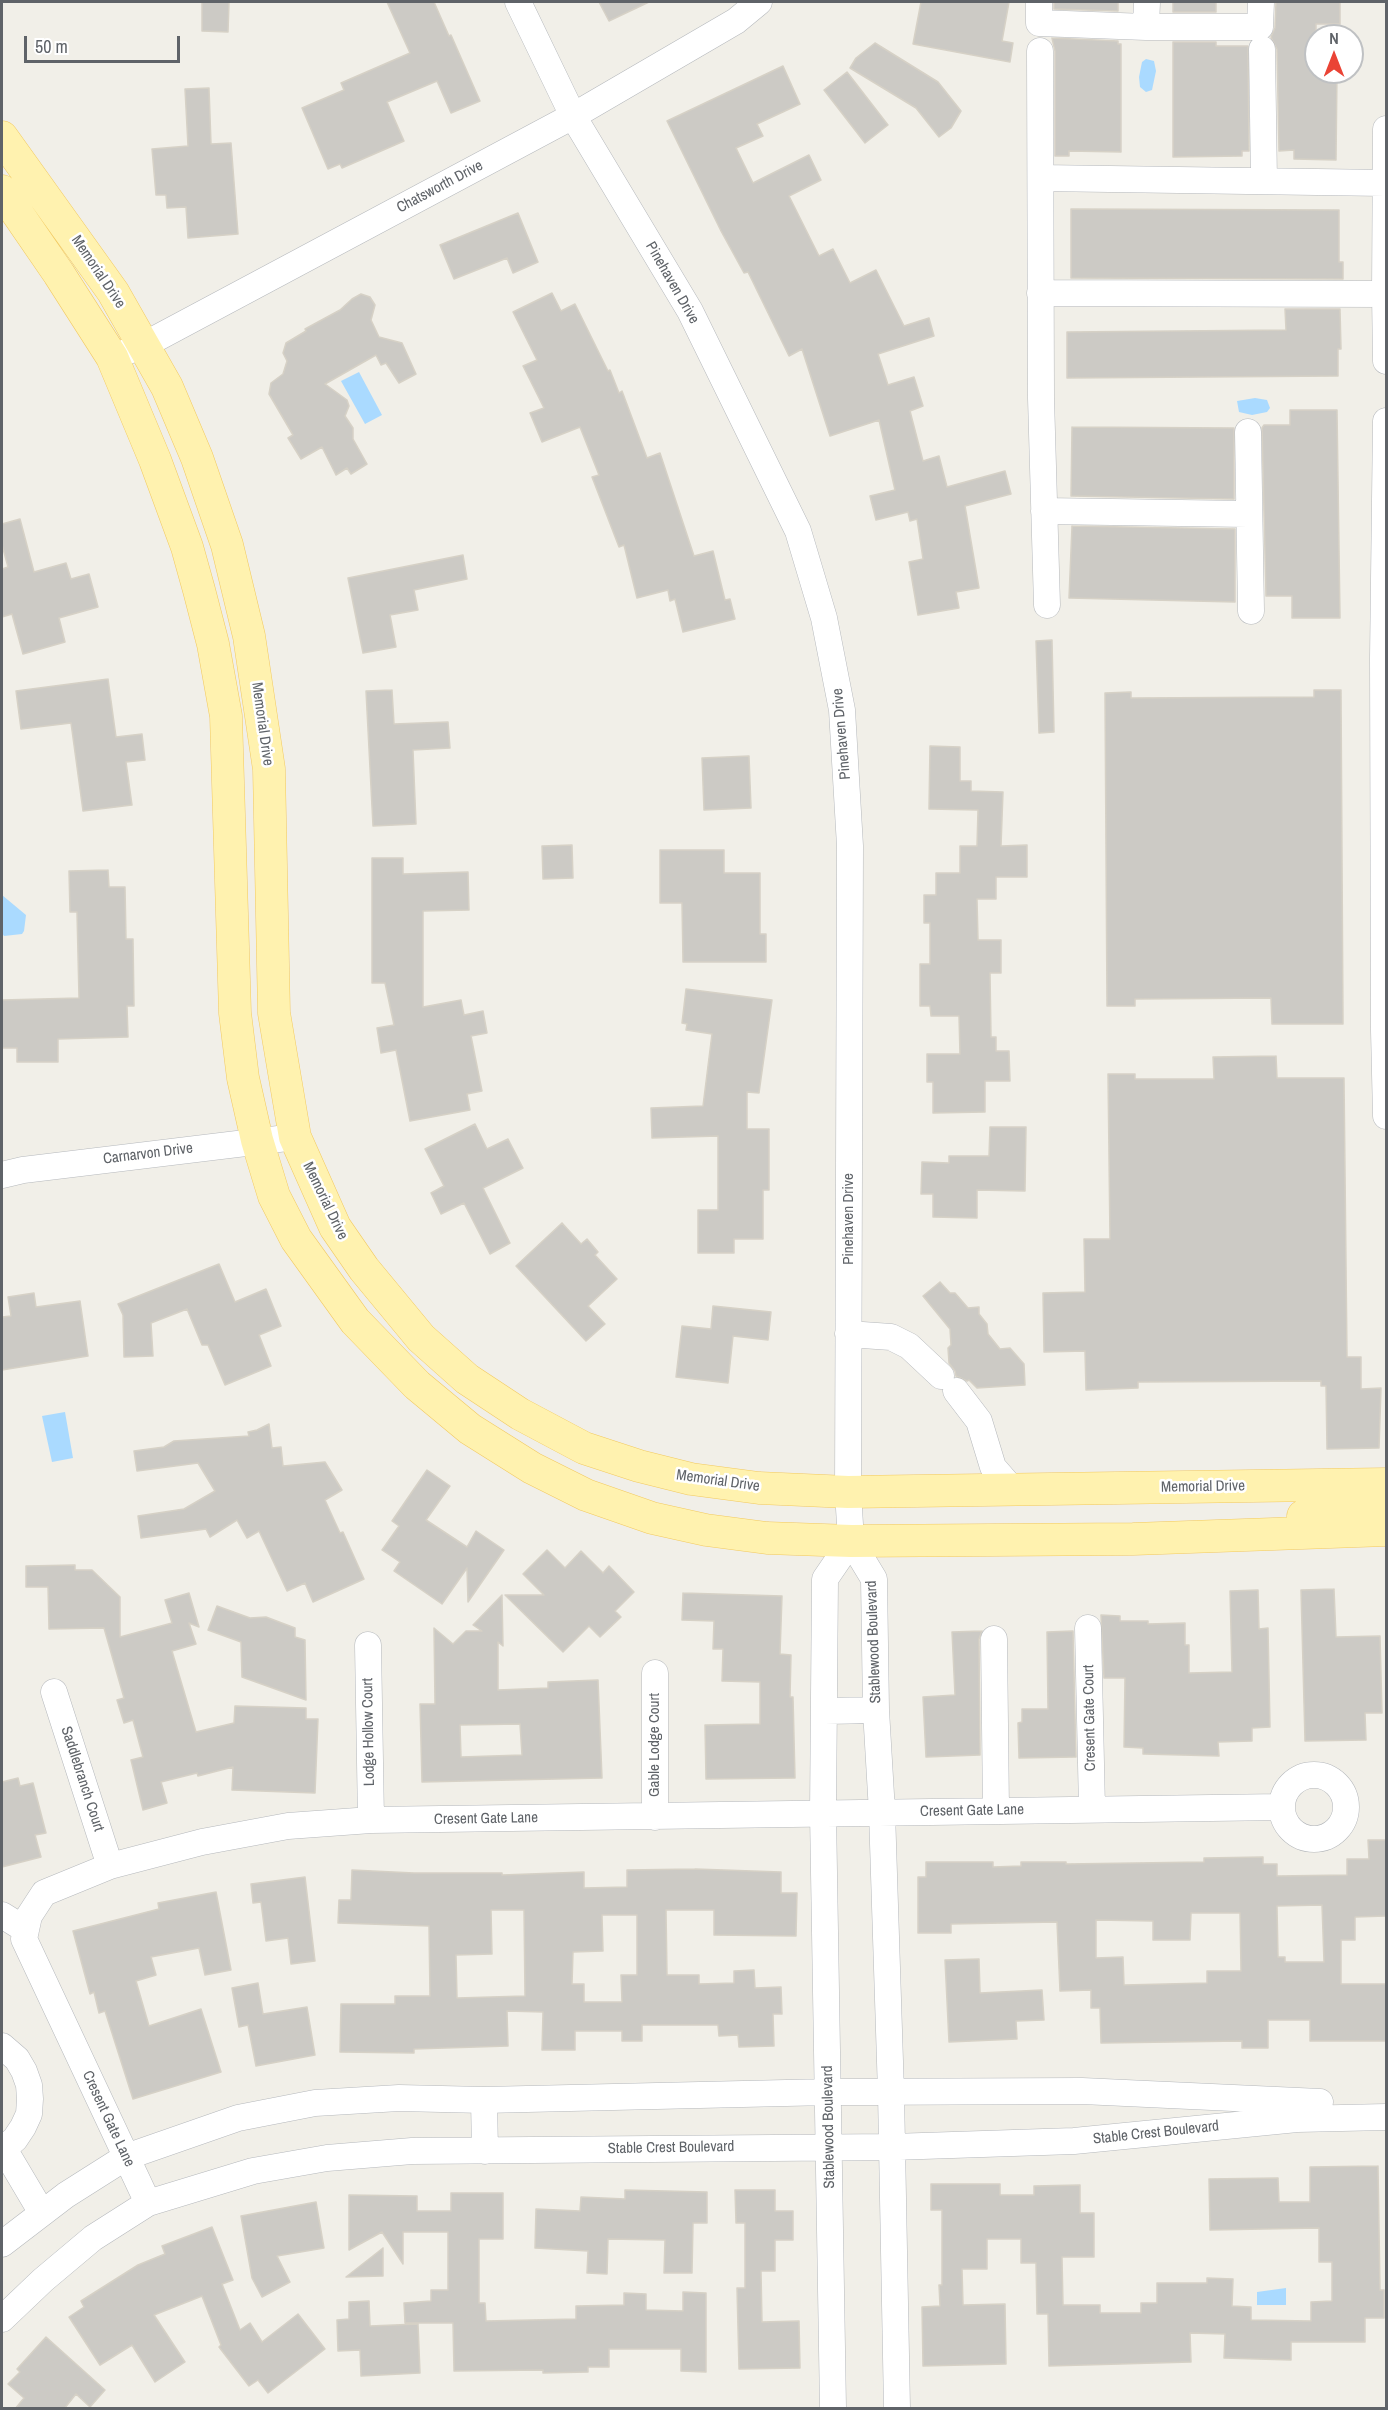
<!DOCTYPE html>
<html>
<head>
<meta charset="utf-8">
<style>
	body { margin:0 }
	#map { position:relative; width:1388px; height:2410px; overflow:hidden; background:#f1efe8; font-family:"Archivo Narrow",sans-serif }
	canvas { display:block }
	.frame { position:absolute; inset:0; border:3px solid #5f6368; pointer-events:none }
	.north { position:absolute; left:1304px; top:24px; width:60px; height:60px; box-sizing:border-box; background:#fff; border:2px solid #bfc1c3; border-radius:50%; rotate:0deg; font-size:16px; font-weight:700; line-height:24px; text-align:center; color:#5f6368 }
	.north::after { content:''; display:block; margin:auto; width:21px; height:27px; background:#ea4335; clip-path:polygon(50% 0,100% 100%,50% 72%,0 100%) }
	.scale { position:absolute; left:24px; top:36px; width:156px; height:27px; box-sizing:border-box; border:3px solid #5f6368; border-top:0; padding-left:8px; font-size:18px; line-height:21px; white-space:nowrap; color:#5f6368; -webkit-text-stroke:4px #fff; paint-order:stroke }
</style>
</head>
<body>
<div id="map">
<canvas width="1388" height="2410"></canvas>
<div class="frame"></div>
<div class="north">N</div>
<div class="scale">50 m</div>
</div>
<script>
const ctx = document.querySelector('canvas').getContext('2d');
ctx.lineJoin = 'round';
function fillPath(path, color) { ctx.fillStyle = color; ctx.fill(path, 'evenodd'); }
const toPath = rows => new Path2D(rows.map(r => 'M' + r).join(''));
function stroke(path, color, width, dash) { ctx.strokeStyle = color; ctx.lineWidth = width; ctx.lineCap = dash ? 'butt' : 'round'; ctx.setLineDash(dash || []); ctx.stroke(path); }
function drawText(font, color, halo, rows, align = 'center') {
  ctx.font = font + ' "Archivo Narrow",sans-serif'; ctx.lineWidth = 5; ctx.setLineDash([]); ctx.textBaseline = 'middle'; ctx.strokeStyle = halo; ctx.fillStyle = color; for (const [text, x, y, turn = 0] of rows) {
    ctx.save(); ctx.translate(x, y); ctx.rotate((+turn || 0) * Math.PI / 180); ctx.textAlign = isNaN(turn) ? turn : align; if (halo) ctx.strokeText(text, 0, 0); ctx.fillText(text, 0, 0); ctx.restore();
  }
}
fillPath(toPath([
	[1146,59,1154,61,1156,71,1152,90,1146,92,1140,87,1139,77,1142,62],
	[359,372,382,415,365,424,341,381],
	[1255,398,1267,400,1270,408,1267,412,1252,415,1239,412,1237,401],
	[2,895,26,915,24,931,22,934,4,936,2,933],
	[65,1412,73,1458,52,1462,42,1416],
	[1286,2288,1286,2305,1257,2305,1257,2292]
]), '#aadaff');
const building = toPath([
	[202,2,229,2,228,32,202,31,202,2],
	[387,2,434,2,449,36,451,35,480,101,451,113,437,81,387,102,404,141,342,168,340,164,328,169,302,108,344,90,341,83,410,53,387,2],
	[599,2,649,2,609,21,599,2],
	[921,2,1009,2,1002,41,1013,43,1010,62,913,44,921,2],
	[1054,2,1118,2,1118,11,1054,9,1054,2],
	[1173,2,1216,2,1216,12,1173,12,1173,2],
	[1276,2,1340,2,1340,24,1316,24,1316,72,1337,72,1336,160,1294,159,1294,150,1279,151,1277,49,1271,37,1275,28,1276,2],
	[1052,38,1118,41,1118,44,1121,44,1121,152,1069,151,1069,156,1055,156,1055,51,1052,38],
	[1173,42,1216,42,1216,46,1248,46,1249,151,1242,151,1242,156,1173,157,1173,42],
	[875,43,938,82,961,111,951,128,939,137,916,108,850,68,856,58,875,43],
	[783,66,800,104,757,124,763,136,736,148,753,183,809,155,821,180,789,196,819,256,833,249,850,283,876,270,904,326,929,318,934,336,878,354,888,385,914,377,923,406,910,411,923,461,939,456,947,487,1005,471,1011,494,965,506,979,588,956,592,959,608,918,615,909,562,923,559,917,519,910,521,908,512,876,520,870,496,895,490,879,420,830,436,802,349,789,356,748,272,744,273,721,231,667,121,783,66],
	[847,72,888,125,865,143,824,90,847,72],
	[209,88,211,144,231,143,238,234,188,238,186,207,167,208,166,195,156,195,152,149,188,146,185,89,209,88],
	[1071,209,1339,210,1339,262,1343,262,1343,279,1071,278,1071,209],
	[518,213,538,262,513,273,507,258,454,279,440,245,518,213],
	[552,293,561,311,575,304,608,371,610,370,619,393,622,391,647,458,660,453,694,556,713,551,725,600,730,599,735,619,683,632,675,599,670,601,668,590,637,598,624,545,619,547,592,477,599,475,580,427,542,442,530,413,544,408,523,366,537,360,513,312,552,293],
	[361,294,370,297,375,305,371,320,379,337,402,343,416,374,399,383,386,363,381,365,376,355,325,384,347,400,349,406,345,416,353,428,353,439,367,464,351,474,347,468,336,475,322,447,301,459,288,438,293,435,269,394,271,383,283,374,287,361,283,353,286,343,306,331,305,329,340,310,352,299,361,294],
	[1285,309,1340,309,1341,349,1338,349,1338,376,1067,378,1067,332,1286,330,1285,309],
	[1290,410,1337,410,1340,618,1292,618,1292,596,1266,596,1262,428,1264,425,1290,425,1290,410],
	[1072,427,1234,428,1234,499,1071,496,1072,427],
	[20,519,34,572,66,563,71,579,89,574,98,607,59,618,65,642,23,654,12,614,2,617,2,569,8,567,2,545,2,524,20,519],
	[1072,526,1235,529,1235,602,1069,598,1072,526],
	[463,555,467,579,414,590,418,610,390,615,396,647,363,653,348,578,463,555],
	[1052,640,1054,732,1039,733,1036,641,1052,640],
	[108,679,116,737,142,734,145,760,126,762,132,805,83,811,71,723,21,729,16,691,108,679],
	[392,690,394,724,448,722,450,748,413,750,416,824,373,826,366,691,392,690],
	[1314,690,1341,690,1343,1024,1272,1024,1271,998,1135,999,1135,1006,1107,1006,1105,693,1131,692,1131,698,1314,697,1314,690],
	[930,746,960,747,960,781,971,781,971,791,1003,792,1001,846,1027,845,1027,877,996,877,996,899,977,899,978,940,1001,940,1001,973,990,973,991,1037,996,1037,996,1051,1009,1051,1010,1081,985,1081,985,1112,933,1113,933,1082,927,1082,927,1054,960,1054,959,1016,931,1016,930,1006,920,1006,920,964,930,964,930,923,924,923,924,895,936,895,936,873,960,873,960,846,977,846,978,810,929,809,930,746],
	[749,756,751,808,704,810,702,758,749,756],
	[572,845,573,878,543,879,542,846,572,845],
	[660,850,724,850,724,873,760,873,760,934,766,934,766,962,683,962,682,903,660,903,660,850],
	[372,858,403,858,403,874,468,872,469,910,423,911,423,1007,461,1000,464,1015,483,1011,487,1033,471,1036,482,1091,467,1094,470,1110,410,1121,396,1050,381,1053,377,1028,394,1025,385,983,372,983,372,858],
	[108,870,109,887,125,887,126,939,133,939,134,1006,127,1006,128,1037,58,1039,58,1062,17,1062,17,1048,2,1048,2,1000,79,998,77,912,70,912,69,871,108,870],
	[686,989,772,1000,759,1093,747,1092,747,1129,769,1129,769,1190,763,1190,763,1239,734,1239,734,1253,698,1253,698,1210,718,1210,718,1136,652,1138,651,1108,703,1106,712,1034,686,1030,687,1024,682,1023,686,989],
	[1276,1056,1277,1078,1344,1078,1347,1357,1361,1357,1361,1389,1381,1388,1379,1448,1327,1449,1326,1386,1321,1386,1321,1381,1138,1382,1138,1388,1086,1390,1085,1351,1044,1352,1043,1293,1085,1292,1084,1239,1110,1239,1108,1074,1135,1074,1135,1079,1214,1079,1213,1057,1276,1056],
	[475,1124,487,1149,508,1139,523,1168,483,1188,510,1243,490,1254,464,1203,441,1214,431,1193,444,1186,425,1149,475,1124],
	[990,1127,1026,1127,1025,1191,977,1190,977,1218,933,1217,933,1194,921,1194,922,1162,949,1163,949,1156,989,1156,990,1127],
	[562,1223,581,1244,587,1239,598,1252,595,1255,617,1279,588,1306,605,1324,586,1341,516,1266,562,1223],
	[219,1264,235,1302,266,1289,281,1326,259,1335,271,1366,225,1385,208,1345,202,1345,187,1309,151,1323,153,1356,124,1357,123,1315,118,1304,219,1264],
	[940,1282,950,1293,955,1293,968,1308,979,1307,979,1314,987,1324,988,1334,1000,1349,1010,1348,1024,1364,1025,1385,977,1388,969,1380,967,1381,956,1376,955,1371,949,1363,948,1348,951,1345,950,1329,923,1296,940,1282],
	[34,1293,36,1307,80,1301,88,1356,2,1370,2,1317,11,1316,8,1297,34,1293],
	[713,1306,771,1312,768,1340,733,1336,728,1383,676,1377,682,1326,711,1329,713,1306],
	[269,1424,272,1448,281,1447,283,1466,325,1462,342,1490,325,1500,340,1533,343,1532,364,1579,313,1602,305,1583,287,1591,259,1531,247,1538,237,1520,210,1537,206,1529,141,1538,138,1516,184,1509,215,1491,198,1463,137,1471,134,1451,164,1447,174,1441,249,1436,248,1432,257,1430,269,1424],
	[427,1470,450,1486,426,1520,467,1547,476,1531,504,1550,468,1602,467,1568,442,1604,394,1571,400,1562,382,1550,399,1526,392,1521,427,1470],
	[547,1550,565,1568,581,1551,603,1573,609,1566,634,1592,615,1611,621,1617,600,1637,589,1626,563,1652,505,1595,544,1595,523,1574,547,1550],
	[75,1565,75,1570,92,1570,120,1597,120,1637,172,1623,165,1600,189,1593,199,1627,189,1623,196,1644,172,1651,196,1732,234,1723,235,1706,306,1708,306,1719,318,1719,315,1793,232,1790,233,1767,198,1776,197,1773,161,1782,167,1803,143,1810,131,1760,143,1757,133,1720,124,1723,117,1700,124,1698,104,1628,49,1629,48,1587,26,1587,26,1566,75,1565],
	[1334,1589,1336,1637,1380,1636,1382,1713,1365,1713,1366,1740,1305,1741,1301,1590,1334,1589],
	[1258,1590,1259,1629,1268,1628,1270,1727,1252,1728,1252,1741,1218,1742,1219,1756,1143,1754,1143,1748,1124,1747,1125,1678,1104,1678,1101,1615,1120,1616,1120,1621,1148,1621,1148,1624,1185,1623,1185,1645,1189,1645,1189,1673,1232,1672,1230,1591,1258,1590],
	[683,1593,782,1596,780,1654,791,1655,790,1697,793,1697,795,1778,706,1779,705,1725,760,1724,760,1682,722,1681,723,1649,713,1649,714,1621,682,1620,683,1593],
	[502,1595,503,1646,498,1642,498,1690,548,1688,548,1682,598,1680,602,1778,422,1782,420,1704,435,1704,434,1628,453,1644,466,1631,482,1631,473,1625,502,1595],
	[520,1724,522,1755,461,1757,460,1725,520,1724],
	[217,1606,250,1618,266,1617,295,1628,295,1637,305,1640,306,1700,242,1677,241,1642,208,1630,217,1606],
	[982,1631,979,1639,980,1755,926,1757,923,1697,955,1695,952,1632,982,1631],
	[1073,1631,1076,1757,1019,1758,1018,1723,1022,1722,1022,1709,1048,1709,1047,1632,1073,1631],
	[18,1778,20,1786,33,1783,46,1833,35,1835,41,1857,2,1867,2,1782,18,1778],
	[1368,1840,1386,1840,1386,1916,1355,1917,1355,1940,1341,1940,1341,1984,1386,1984,1386,2041,1310,2041,1310,2020,1268,2020,1268,2048,1242,2048,1242,2041,1101,2043,1100,2008,1091,2008,1091,1990,1060,1991,1057,1922,951,1924,951,1933,918,1933,918,1877,926,1877,926,1862,993,1862,993,1867,1021,1866,1021,1862,1066,1862,1066,1864,1204,1862,1204,1858,1263,1857,1263,1864,1277,1864,1277,1876,1347,1875,1347,1859,1369,1859,1368,1840],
	[1322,1905,1324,1962,1285,1962,1285,1957,1278,1957,1277,1906,1322,1905],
	[1191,1913,1240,1913,1241,1971,1207,1971,1207,1983,1124,1985,1123,1957,1096,1958,1096,1920,1153,1921,1153,1940,1190,1940,1191,1913],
	[695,1869,781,1872,781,1893,797,1893,796,1936,714,1935,714,1910,666,1910,667,1975,699,1975,699,1984,734,1983,734,1971,754,1970,755,1988,781,1987,782,2014,773,2014,774,2046,739,2047,738,2035,719,2036,718,2025,642,2025,642,2041,622,2041,622,2031,575,2031,575,2050,542,2050,543,2012,507,2011,508,2046,414,2049,414,2053,340,2052,341,2004,395,2004,395,1996,430,1996,429,1926,338,1923,339,1900,351,1900,352,1870,414,1873,502,1873,502,1875,584,1872,584,1888,627,1887,627,1870,695,1869],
	[491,1910,524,1910,525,1996,457,1998,456,1955,492,1954,491,1910],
	[602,1915,637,1915,637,1975,621,1975,622,2002,584,2002,584,1984,572,1984,573,1952,603,1951,602,1915],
	[305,1877,315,1961,291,1964,288,1938,266,1941,261,1902,253,1903,251,1884,305,1877],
	[216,1892,231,1970,205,1975,199,1948,151,1957,156,1975,136,1981,149,2026,201,2009,221,2072,133,2099,105,2011,99,2013,94,1992,90,1994,73,1931,159,1909,158,1903,216,1892],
	[979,1959,980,1993,1042,1990,1044,2020,1016,2021,1017,2039,949,2042,945,1960,979,1959],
	[258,1983,263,2014,307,2007,315,2055,256,2066,248,2025,239,2027,232,1988,258,1983],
	[1378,2166,1380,2290,1384,2290,1384,2318,1365,2318,1365,2342,1291,2342,1291,2360,1224,2358,1225,2334,1190,2333,1191,2362,1049,2366,1048,2314,1037,2314,1036,2263,1021,2263,1021,2239,987,2239,987,2269,962,2269,963,2305,1005,2304,1006,2364,923,2366,922,2307,940,2306,939,2285,942,2285,942,2210,931,2210,931,2184,1000,2184,1000,2195,1034,2195,1034,2186,1080,2185,1080,2213,1094,2213,1094,2257,1062,2257,1063,2305,1100,2305,1100,2313,1141,2313,1141,2303,1157,2303,1157,2283,1207,2283,1207,2278,1233,2279,1232,2306,1251,2307,1251,2320,1311,2321,1311,2302,1332,2301,1332,2262,1319,2262,1319,2228,1210,2230,1209,2179,1278,2178,1279,2202,1310,2202,1310,2167,1378,2166],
	[625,2190,707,2192,707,2223,693,2223,692,2273,664,2273,665,2240,608,2239,607,2274,587,2273,588,2251,535,2248,536,2209,580,2211,581,2197,625,2199,625,2190],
	[735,2190,775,2190,775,2211,793,2211,793,2240,775,2240,775,2271,761,2271,762,2322,799,2321,800,2368,739,2369,737,2288,745,2288,745,2223,736,2223,735,2190],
	[451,2193,503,2193,503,2239,479,2239,479,2303,485,2303,486,2321,576,2319,576,2306,624,2305,624,2293,646,2294,646,2310,683,2311,683,2292,706,2293,706,2372,681,2371,681,2349,609,2349,609,2367,588,2367,588,2372,543,2373,543,2370,454,2371,453,2323,405,2323,404,2303,431,2301,431,2290,448,2290,448,2232,403,2232,403,2264,382,2232,349,2250,349,2195,417,2196,417,2211,451,2211,451,2193],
	[316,2202,324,2248,277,2256,290,2282,262,2297,252,2278,241,2216,316,2202],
	[212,2227,233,2280,222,2284,240,2330,250,2323,262,2342,298,2314,325,2349,268,2393,258,2380,249,2386,219,2347,221,2345,202,2296,154,2315,185,2362,155,2382,132,2345,100,2365,69,2317,84,2307,81,2301,138,2265,165,2254,162,2246,212,2227],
	[383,2248,383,2276,346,2277,383,2248],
	[369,2301,370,2326,418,2324,420,2373,361,2376,360,2350,338,2351,337,2320,349,2319,349,2302,369,2301],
	[46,2337,105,2390,90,2407,76,2394,64,2409,15,2409,24,2398,8,2384,20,2372,17,2369,46,2337]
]);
fillPath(building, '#cccac5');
stroke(building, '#d6d1c6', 1.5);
const minor = toPath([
	[518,2,573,116,690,311,798,531,824,618,842,710,850,846,848,1492,851,1541,874,1579,876,1710,882,1812,891,2093,897,2408],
	[1039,2,1039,23,1146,27,1260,27,1261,2],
	[1146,27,1147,2],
	[1262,49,1264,181],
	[1040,51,1041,398,1047,605],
	[1386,129,1385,294,1386,361],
	[1041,178,1385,183],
	[1040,293,1385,294],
	[126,352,144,345,573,116,736,21,759,2],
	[1386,421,1383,658,1384,1031,1386,1116],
	[1248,432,1251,611],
	[1044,511,1248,514],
	[2,1175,23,1170,295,1137],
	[848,1334,891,1337,909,1346,941,1376],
	[956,1391,979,1421,993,1467,1013,1490],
	[1088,1628,1092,1809],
	[994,1639,996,1811],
	[368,1645,371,1820],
	[655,1673,655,1817],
	[54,1692,110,1866],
	[825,1711,876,1710],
	'1282 1807a32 32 0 1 1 64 0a32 32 0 1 1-64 0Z',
	[2,1915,26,1930],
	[2,2046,17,2059,24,2071,29,2085,30,2099,29,2114,23,2127,15,2139,2,2150],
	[484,2100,485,2151],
	[4,2149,42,2213],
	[148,2203,24,1939,29,1916,44,1893,110,1866,202,1842,288,1826,371,1820,1281,1807],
	[2,2244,66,2195,126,2157,238,2118,315,2103,399,2098,484,2100,829,2092,1082,2091,1320,2102],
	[2,2319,43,2280,93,2238,148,2203,253,2171,327,2158,412,2151,892,2147,1074,2141,1297,2119,1386,2117],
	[833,2408,823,1813,825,1579,851,1541]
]);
const major = toPath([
	[2,137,113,292,167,387,197,458,227,545,249,636,269,769,274,1013,295,1137,335,1227,364,1269,421,1338,467,1379,520,1414,584,1448,639,1466,691,1479,759,1488,848,1492,1386,1484],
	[2,191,59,274,112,357,155,460,187,547,199,590,213,644,226,716,235,1013,243,1078,257,1140,274,1196,296,1239,355,1321,417,1385,470,1429,532,1468,586,1495,652,1518,706,1530,767,1538,851,1541,1133,1539,1386,1530],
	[1303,1516,1386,1502]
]);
stroke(minor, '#b5b8bc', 27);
stroke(major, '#f2c960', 33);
stroke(minor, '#fff', 26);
stroke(major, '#fff2af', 32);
drawText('15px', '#5f6368', '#fff', [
	["Chatsworth Drive",440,187,-28],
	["Memorial Drive",98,272,56],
	["Pinehaven Drive",672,283,60],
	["Memorial Drive",262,724,82],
	["Pinehaven Drive",842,734,-95],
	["Carnarvon Drive",148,1154,-7],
	["Memorial Drive",325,1201,64],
	["Pinehaven Drive",849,1219,-90],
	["Memorial Drive",718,1481,8],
	["Memorial Drive",1203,1487,-1],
	["Stablewood Boulevard",874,1642,-92],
	["Cresent Gate Court",1090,1718,-91],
	["Lodge Hollow Court",369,1732,-91],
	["Gable Lodge Court",655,1745,-90],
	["Saddlebranch Court",82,1779,72],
	["Cresent Gate Lane",972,1811,-1],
	["Cresent Gate Lane",486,1819,-1],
	["Cresent Gate Lane",108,2119,65],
	["Stablewood Boulevard",829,2127,-91],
	["Stable Crest Boulevard",1156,2133,-6],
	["Stable Crest Boulevard",671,2148,-1]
]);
</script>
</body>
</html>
